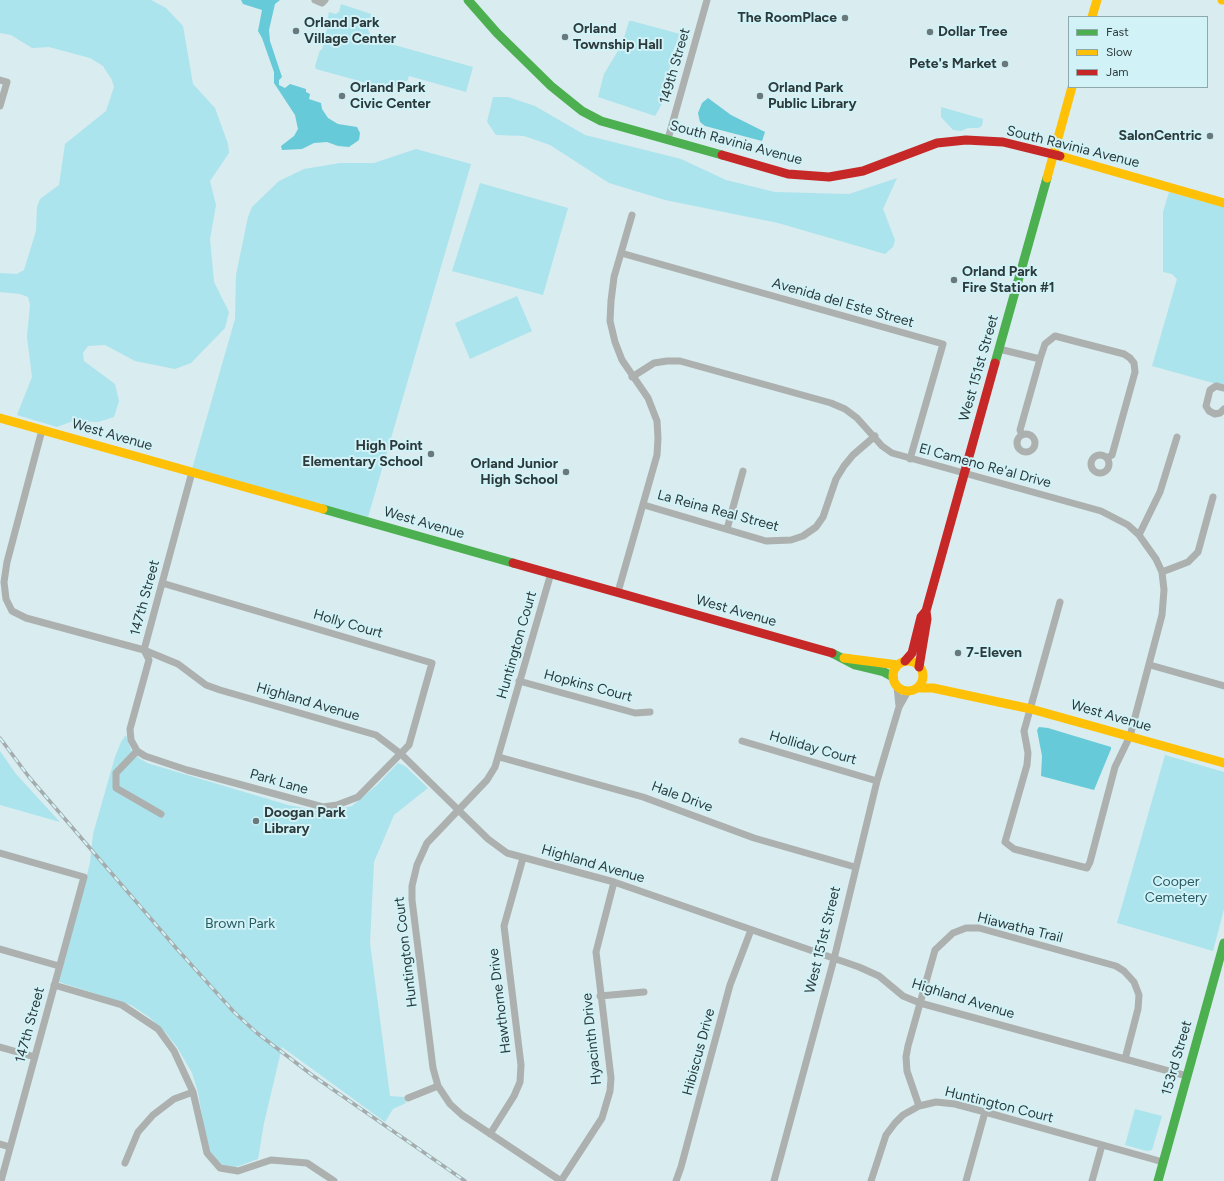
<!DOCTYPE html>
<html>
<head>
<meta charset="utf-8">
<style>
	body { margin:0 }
	#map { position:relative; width:1224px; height:1181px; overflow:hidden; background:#d9ecef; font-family:Figtree,sans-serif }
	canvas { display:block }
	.legend { position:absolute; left:1068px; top:16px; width:140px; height:72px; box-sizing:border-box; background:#d1f2f7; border:1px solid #8fa8ac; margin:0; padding:5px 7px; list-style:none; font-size:12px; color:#2d3a3c }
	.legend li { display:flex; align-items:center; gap:8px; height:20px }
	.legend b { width:20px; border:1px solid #8fa8ac }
</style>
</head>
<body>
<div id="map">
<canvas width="1224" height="1181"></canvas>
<ul class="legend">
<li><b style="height:5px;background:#4caf50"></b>Fast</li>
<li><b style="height:5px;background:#ffc107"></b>Slow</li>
<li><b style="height:5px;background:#c62828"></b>Jam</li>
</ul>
</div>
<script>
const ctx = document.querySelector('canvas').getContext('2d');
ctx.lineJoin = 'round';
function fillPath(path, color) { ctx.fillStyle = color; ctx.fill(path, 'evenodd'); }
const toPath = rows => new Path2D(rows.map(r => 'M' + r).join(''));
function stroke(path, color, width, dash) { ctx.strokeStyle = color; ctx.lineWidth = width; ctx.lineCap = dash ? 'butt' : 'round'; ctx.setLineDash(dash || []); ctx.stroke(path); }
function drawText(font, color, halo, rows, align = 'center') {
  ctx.font = font + ' Figtree,sans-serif'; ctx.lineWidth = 4; ctx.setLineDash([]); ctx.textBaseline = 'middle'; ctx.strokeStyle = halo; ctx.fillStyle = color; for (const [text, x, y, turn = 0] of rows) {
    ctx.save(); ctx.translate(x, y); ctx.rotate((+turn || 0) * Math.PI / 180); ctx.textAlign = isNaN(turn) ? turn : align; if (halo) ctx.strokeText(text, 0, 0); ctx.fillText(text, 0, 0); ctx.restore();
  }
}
fillPath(toPath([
	[0,0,151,0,166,8,183,26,193,84,215,108,228,144,229,153,210,181,216,205,210,239,214,282,229,312,225,328,191,363,175,369,135,361,105,345,88,346,83,353,84,361,115,384,119,401,114,417,98,422,73,421,57,427,17,415,32,377,27,337,30,305,28,297,20,294,0,292,0,273,17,274,24,270,36,231,37,207,40,199,59,185,65,144,106,111,114,87,112,80,103,66,90,58,49,47,32,48,11,35,0,33],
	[341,4,371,14,368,30,373,39,473,67,466,92,409,76,407,81,401,81,392,90,316,69,315,66,320,50,322,50,327,29,326,28,329,12,335,14,339,12],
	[629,21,632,21,680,34,673,51,663,102,655,116,598,97,604,74,622,44],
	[493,97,508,97,535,106,585,135,681,159,726,180,775,192,849,194,897,178,883,209,895,240,893,247,885,254,778,223,665,200,609,183,550,145,524,136,496,135,487,122],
	[941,107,983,119,982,126,978,128,968,128,961,131,953,130,941,117],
	[416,149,471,164,368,517,192,469,235,319,236,275,248,217,252,207,279,181,304,169,340,163,374,163],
	[480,183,568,208,543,295,452,271],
	[1169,192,1224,207,1224,386,1152,366,1177,279,1172,274,1163,272,1163,212],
	[517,296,532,331,470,359,455,323],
	[126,735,131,750,139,758,147,763,288,805,314,810,332,811,352,806,377,785,398,763,405,766,428,788,394,815,374,862,370,943,390,1096,404,1097,406,1103,393,1109,385,1122,282,1047,264,1123,258,1159,236,1167,227,1166,221,1164,210,1151,204,1128,198,1092,192,1073,177,1047,166,1033,149,1017,131,1005,59,982,90,863,93,834,115,757,121,742],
	[0,751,16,774,60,822,0,805],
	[1165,755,1224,772,1224,909,1213,951,1117,923],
	[1135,1109,1162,1116,1152,1150,1147,1151,1125,1145]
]), '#abe4ed');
fillPath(toPath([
	[241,0,280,0,275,4,269,30,270,41,282,77,279,80,279,85,285,88,290,84,306,89,306,92,310,94,309,99,321,103,322,109,328,118,338,124,357,127,360,133,359,140,349,147,338,146,327,142,314,143,302,149,282,150,281,146,294,136,298,129,295,115,274,83,274,72,262,38,258,31,262,10,243,4],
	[708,98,731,115,765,132,762,141,705,126,700,122,698,113,702,103],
	[1039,727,1048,728,1111,747,1111,749,1094,790,1041,776,1042,756,1037,730]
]), '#66cad8');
stroke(toPath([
	[315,0,322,3,325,0],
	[0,80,7,82,0,106],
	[668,139,707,0],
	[621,253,943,344,910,459],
	[999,349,1040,359,1045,344,1055,336,1124,354,1130,358,1134,363,1135,372,1112,455,1107,458],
	[632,377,654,363,667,361,680,361,831,403,845,409,857,418,882,446,892,453,1101,511,1128,525,1139,535,1156,559,1162,572,1164,590,1162,615,1130,736,1115,767,1090,862,1087,868,1014,849,1005,842,1027,765,1028,753,1024,731,1060,602],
	[1224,388,1216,386,1210,390,1206,406,1209,411,1215,414,1220,413,1224,409],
	[42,430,7,562,4,582,6,599,12,611,26,618,144,650,178,664,206,685,220,690,376,735,401,754,488,839,507,853,614,882,859,967,879,976,903,996,920,1003,1187,1076],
	'1017 443a9 9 0 1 1 18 0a9 9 0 1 1-18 0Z',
	[1022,435,1020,430,1040,359],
	'1091 464a9 9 0 1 1 18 0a9 9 0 1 1-18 0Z',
	[644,505,766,541,791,540,803,536,816,527,823,517,836,479,844,466,853,455,875,436],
	[727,529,743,471],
	[1139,535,1160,492,1177,437],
	[1162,572,1188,562,1198,552,1213,497],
	[551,573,495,767,487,780,427,843,417,865,412,886,412,900,433,1068,438,1086,450,1104,462,1115,561,1181,602,1118,610,1091,611,1078,596,952,614,882],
	[162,583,432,663,409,745,358,797,337,805,323,807,187,770,145,756,137,751,131,740,130,729,149,660,144,650,192,472],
	[618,592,657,455,658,438,657,421,648,398,622,360,615,342,610,321,611,301,614,277,632,215],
	[1150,665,1224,686],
	[519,681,635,713,650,712],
	[897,687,899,706],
	[742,741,877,781],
	[137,751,116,773,116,788,161,814],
	[499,757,643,797,754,838,855,867],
	[0,853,84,877,1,1181],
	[0,949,59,966],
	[54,985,122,1005,158,1029,174,1051,193,1092,207,1153,220,1168,238,1171,271,1160,307,1163,334,1181],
	[600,996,644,992],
	[0,1047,35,1057],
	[408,1098,438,1086],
	[919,1106,907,1071,906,1057,908,1046,935,950,953,933,966,928,979,928,1116,966,1124,971,1134,982,1139,995,1138,1009,1125,1059],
	[490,1134,514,1096,520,1082,521,1065,504,926,523,858],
	[0,1144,10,1147],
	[125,1163,138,1132,153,1115,174,1099,193,1092],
	[676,1181,681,1167,730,985,751,930],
	[774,1181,834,959,877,781,899,707,908,691],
	[871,1181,886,1135,895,1123,903,1115,919,1106,936,1102,955,1104,985,1112,1163,1162],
	[966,1181,985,1112],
	[1092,1181,1102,1145]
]), '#acb0ae', 7);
stroke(toPath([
	[468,0,497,33,551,86,582,111,601,121,722,155],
	[995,363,1047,178],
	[323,509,513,563],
	[832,653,855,665,884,672,893,677],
	[1158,1181,1224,943]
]), '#4caf50', 9);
stroke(toPath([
	[1222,0,1224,0],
	[1092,17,1097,0],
	[1060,156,1224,203],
	[1047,178,1072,87],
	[0,418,323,509],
	[844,658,898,665],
	'893 676a15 15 0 1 1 30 0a15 15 0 1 1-30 0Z',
	[917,688,933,688,1031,709,1224,763]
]), '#ffc107', 9);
stroke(toPath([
	[722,155,788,174,829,177,863,171,937,143,966,140,1003,142,1060,156],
	[513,563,832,653],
	[905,661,912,653,921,617,926,611,995,363],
	[919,667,927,619,926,611]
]), '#c62828', 9);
const rail = toPath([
	[0,738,29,777,107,868,177,949,234,1012,257,1033,312,1075,465,1181]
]);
stroke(rail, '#a4acad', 3.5);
stroke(rail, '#d1f2f7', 2, [6]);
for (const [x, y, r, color] of [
	[845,18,4,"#69787b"],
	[296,31,4,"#69787b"],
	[930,32,4,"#69787b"],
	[565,37,4,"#69787b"],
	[1005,64,4,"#69787b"],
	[342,96,4,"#69787b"],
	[760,96,4,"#69787b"],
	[1210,136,4,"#69787b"],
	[954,280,4,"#69787b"],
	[431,454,4,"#69787b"],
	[566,472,4,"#69787b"],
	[958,653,4,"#69787b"],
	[256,821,4,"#69787b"]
]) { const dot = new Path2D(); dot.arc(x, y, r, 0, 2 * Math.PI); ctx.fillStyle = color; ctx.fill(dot); stroke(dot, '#d1f2f7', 1.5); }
drawText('bold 14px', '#2d3a3c', '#d1f2f7', [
	["The RoomPlace",837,18,"right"],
	["Orland Park",304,23],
	["Village Center",304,39],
	["Orland",573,29],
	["Township Hall",573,45],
	["Dollar Tree",938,32],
	["Pete's Market",997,64,"right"],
	["Orland Park",350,88],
	["Civic Center",350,104],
	["Orland Park",768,88],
	["Public Library",768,104],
	["SalonCentric",1202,136,"right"],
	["Orland Park",962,272],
	["Fire Station #1",962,288],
	["High Point",423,446,"right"],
	["Elementary School",423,462,"right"],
	["Orland Junior",558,464,"right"],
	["High School",558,480,"right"],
	["7-Eleven",966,653],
	["Doogan Park",264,813],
	["Library",264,829]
], 'left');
drawText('14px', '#2d3a3c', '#d1f2f7', [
	["149th Street",675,66,-74],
	["South Ravinia Avenue",736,143,15],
	["South Ravinia Avenue",1073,147,14],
	["Avenida del Este Street",843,303,16],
	["West 151st Street",979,368,-74],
	["West Avenue",112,435,16],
	["El Cameno Re'al Drive",985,466,15],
	["La Reina Real Street",718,511,15],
	["West Avenue",424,523,16],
	["147th Street",145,598,-75],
	["West Avenue",736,611,16],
	["Holly Court",348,624,16],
	["Huntington Court",517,645,-74],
	["Hopkins Court",588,686,15],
	["Highland Avenue",308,702,16],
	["West Avenue",1111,716,16],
	["Holliday Court",813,748,16],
	["Park Lane",279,782,16],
	["Hale Drive",682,797,20],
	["Highland Avenue",593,864,16],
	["Hiawatha Trail",1020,928,14],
	["West 151st Street",823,940,-76],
	["Huntington Court",406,952,-97],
	["Highland Avenue",963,999,17],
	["Hawthorne Drive",500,1001,-97],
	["147th Street",30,1025,-75],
	["Hyacinth Drive",592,1039,-96],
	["Hibiscus Drive",699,1052,-75],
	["153rd Street",1177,1058,-74],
	["Huntington Court",999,1105,14]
]);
drawText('14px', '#265b63', '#d1f2f7', [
	["Cooper",1176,882],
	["Cemetery",1176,898],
	["Brown Park",240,924]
]);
</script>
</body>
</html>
